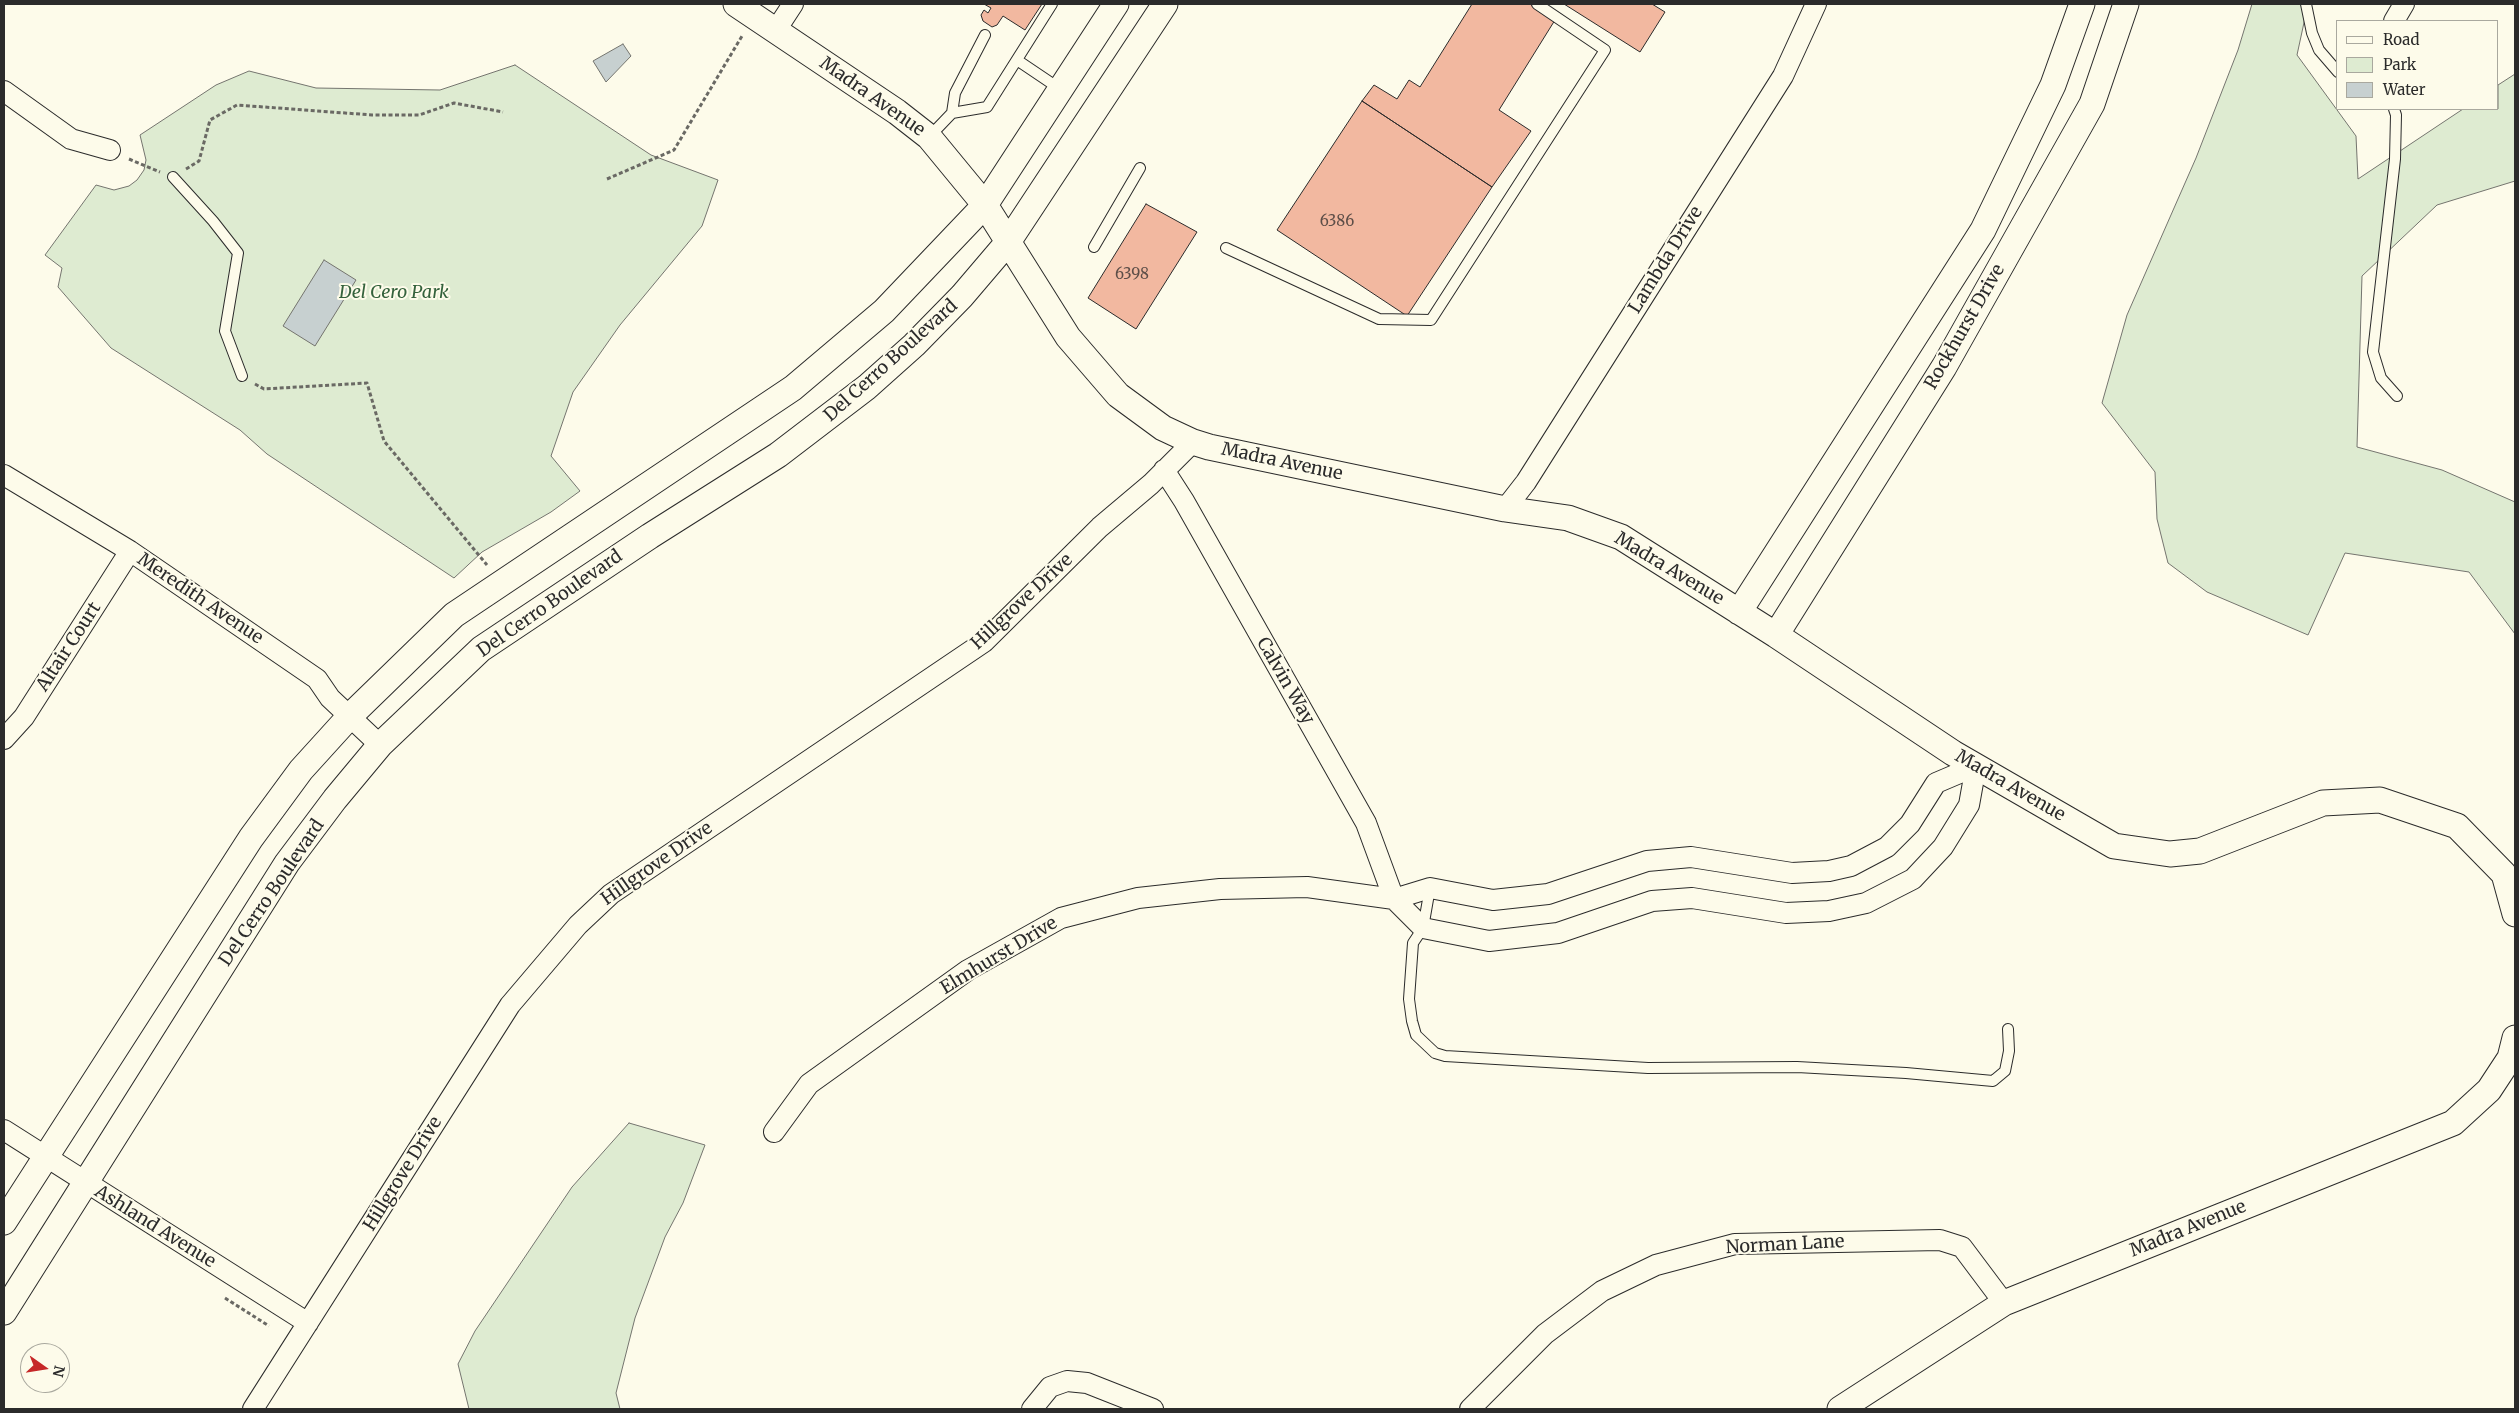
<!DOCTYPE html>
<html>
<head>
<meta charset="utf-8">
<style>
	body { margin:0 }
	#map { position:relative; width:2519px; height:1413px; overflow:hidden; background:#fdfbea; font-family:Merriweather,serif }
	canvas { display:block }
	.frame { position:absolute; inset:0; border:5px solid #2b2b2b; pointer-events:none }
	.legend { position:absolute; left:2336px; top:20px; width:162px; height:90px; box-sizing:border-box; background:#fdfbea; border:1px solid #a9a89e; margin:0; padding:6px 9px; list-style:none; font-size:15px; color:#2b2b2b }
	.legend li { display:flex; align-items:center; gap:10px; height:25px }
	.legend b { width:25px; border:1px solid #a9a89e }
	.north { position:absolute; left:20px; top:1343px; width:50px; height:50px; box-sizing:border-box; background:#fdfbea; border:1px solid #a9a89e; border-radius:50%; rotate:103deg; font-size:14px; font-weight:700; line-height:20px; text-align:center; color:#2b2b2b }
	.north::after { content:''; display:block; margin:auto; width:18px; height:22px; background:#c62828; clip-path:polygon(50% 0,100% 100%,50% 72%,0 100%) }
</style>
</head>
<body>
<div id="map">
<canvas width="2519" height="1413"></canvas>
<div class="frame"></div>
<ul class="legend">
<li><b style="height:6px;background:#fdfbea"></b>Road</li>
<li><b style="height:14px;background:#deebd1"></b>Park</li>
<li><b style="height:14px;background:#c7d0d0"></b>Water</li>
</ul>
<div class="north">N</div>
</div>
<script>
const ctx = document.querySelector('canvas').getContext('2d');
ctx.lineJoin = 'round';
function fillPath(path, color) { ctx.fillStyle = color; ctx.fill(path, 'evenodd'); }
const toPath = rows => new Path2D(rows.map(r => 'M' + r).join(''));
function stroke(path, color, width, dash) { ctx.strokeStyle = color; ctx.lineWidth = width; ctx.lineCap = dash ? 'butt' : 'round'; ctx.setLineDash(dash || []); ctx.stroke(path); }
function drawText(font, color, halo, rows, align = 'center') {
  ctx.font = font + ' Merriweather,serif'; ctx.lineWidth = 4; ctx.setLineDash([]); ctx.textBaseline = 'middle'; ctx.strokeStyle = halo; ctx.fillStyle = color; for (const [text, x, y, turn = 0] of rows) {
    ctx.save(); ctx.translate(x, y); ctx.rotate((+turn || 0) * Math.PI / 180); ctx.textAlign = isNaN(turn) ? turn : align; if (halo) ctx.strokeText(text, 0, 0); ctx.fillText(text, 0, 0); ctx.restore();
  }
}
const green = toPath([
	[2252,4,2308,4,2297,55,2356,136,2358,179,2463,109,2498,109,2498,85,2515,74,2515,181,2437,205,2362,276,2357,447,2442,470,2515,502,2515,634,2469,572,2345,553,2308,635,2207,592,2168,563,2157,519,2155,472,2102,403,2127,315,2196,158,2238,50,2252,4],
	[515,65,651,155,718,180,702,226,620,325,573,392,551,456,580,491,551,512,482,552,454,578,267,454,240,430,111,348,58,287,62,268,45,255,96,185,114,190,129,186,137,180,144,170,146,160,140,135,216,85,249,71,316,88,440,90,515,65],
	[629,1123,705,1145,683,1203,665,1237,635,1318,616,1393,620,1409,469,1409,458,1364,475,1331,572,1187,629,1123]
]);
fillPath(green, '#deebd1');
stroke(green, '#74746e', 1);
const water = toPath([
	[623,44,631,56,606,82,593,61,623,44],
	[324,260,356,280,315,346,283,326,324,260]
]);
fillPath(water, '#c7d0d0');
stroke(water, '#74746e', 1);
const building = toPath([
	[984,4,1042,4,1025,30,1003,16,997,25,992,27,983,21,981,15,984,10,988,13,991,8,984,4],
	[1472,4,1530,4,1555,20,1499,110,1531,131,1492,187,1362,101,1374,85,1397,99,1409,80,1420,87,1472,4],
	[1564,4,1652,4,1665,12,1640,52,1564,4],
	[1362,101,1492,187,1407,316,1277,230,1362,101],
	[1146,204,1197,232,1136,329,1088,298,1146,204]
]);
fillPath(building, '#f2b8a0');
stroke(building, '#2b2b2b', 1);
const service = toPath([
	[2306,4,2312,33,2319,50,2338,72],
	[1017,60,1060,89],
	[2394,109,2396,115,2395,159,2373,352,2381,378,2397,396],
	[952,113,955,93,985,35],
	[929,137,952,113,987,107,1052,4],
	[173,177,213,221,238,253,225,331,242,376],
	[1094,247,1140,168],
	[1226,248,1379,319,1431,320,1605,50,1537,4],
	[1430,888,1423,928,1413,943,1409,999,1412,1021,1416,1035,1435,1053,1445,1056,1648,1068,1797,1067,1906,1073,1993,1081,2005,1071,2009,1051,2008,1029]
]);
const minor = toPath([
	[2394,21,2404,4],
	[776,30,793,4],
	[4,91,71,139,110,150],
	[1164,470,1184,501,1366,823,1394,899,1423,928,1489,941,1558,933,1652,901,1692,898,1786,913,1829,911,1866,903,1913,879,1943,847,1969,805,1976,766],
	[4,475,130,551,317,679,330,698,380,745],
	[1505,509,1526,482,1783,76,1816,4],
	[4,739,24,717,130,551],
	[4,1130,308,1323],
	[774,1132,809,1084,968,970,1061,918,1138,898,1220,889,1307,887,1394,899,1430,888,1493,900,1548,894,1647,861,1691,857,1792,873,1829,871,1851,866,1887,847,1910,824,1936,783,1976,766],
	[253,1409,510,1005,578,925,611,894,984,642,1100,527,1151,484,1193,442],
	[1032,1409,1050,1387,1067,1381,1087,1383,1153,1409],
	[1470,1409,1545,1334,1602,1291,1656,1265,1735,1244,1940,1240,1962,1247,2004,1303]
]);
const tertiary = toPath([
	[736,4,897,112,929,137,985,205,1068,337,1118,395,1163,428,1193,442,1209,447,1505,509,1568,518,1621,537,1776,635,1953,753,2114,846,2170,854,2200,851,2323,803,2380,800,2457,826,2504,874,2515,914],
	[1739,612,1983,230,2053,85,2082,4],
	[1776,635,1944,367,2092,104,2126,4],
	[4,1222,251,838,301,770,350,716,454,615,793,388,884,311,985,205,1116,4],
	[4,1312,287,863,335,799,380,745,481,649,650,536,778,455,867,387,914,345,962,296,1008,242,1165,4],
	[1840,1409,2004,1303,2453,1123,2489,1090,2510,1058,2515,1038]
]);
stroke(service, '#2b2b2b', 12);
stroke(minor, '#2b2b2b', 22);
stroke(tertiary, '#2b2b2b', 27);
stroke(toPath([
	[129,159,160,172],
	[186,169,199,161,210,120,237,105,372,115,419,115,454,103,503,112],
	[607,179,674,150,742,36],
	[255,384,264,389,367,383,384,441,487,565],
	[225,1298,269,1326]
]), '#6a6964', 3, [4, 2.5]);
stroke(service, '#fdfbea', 10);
stroke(minor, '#fdfbea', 20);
stroke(tertiary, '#fdfbea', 25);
drawText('15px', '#5d4e48', null, [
	["6386",1337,222],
	["6398",1132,275]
]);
drawText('18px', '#2b2b2b', '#fdfbea', [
	["Madra Avenue",872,97,35],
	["Lambda Drive",1666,260,-58],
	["Rockhurst Drive",1965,327,-60],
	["Del Cerro Boulevard",891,361,-42],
	["Madra Avenue",1282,462,12],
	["Madra Avenue",1669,569,31],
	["Meredith Avenue",200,599,34],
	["Hillgrove Drive",1022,602,-43],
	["Del Cerro Boulevard",550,604,-35],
	["Altair Court",69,647,-57],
	["Calvin Way",1285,681,60],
	["Madra Avenue",2010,786,30],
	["Hillgrove Drive",657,864,-35],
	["Del Cerro Boulevard",272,893,-56],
	["Elmhurst Drive",999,956,-31],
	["Hillgrove Drive",403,1174,-58],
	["Ashland Avenue",155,1227,32],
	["Madra Avenue",2188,1229,-22],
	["Norman Lane",1785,1245,-3]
]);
drawText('italic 18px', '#34623c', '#fdfbea', [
	["Del Cero Park",394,293]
]);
</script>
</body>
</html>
